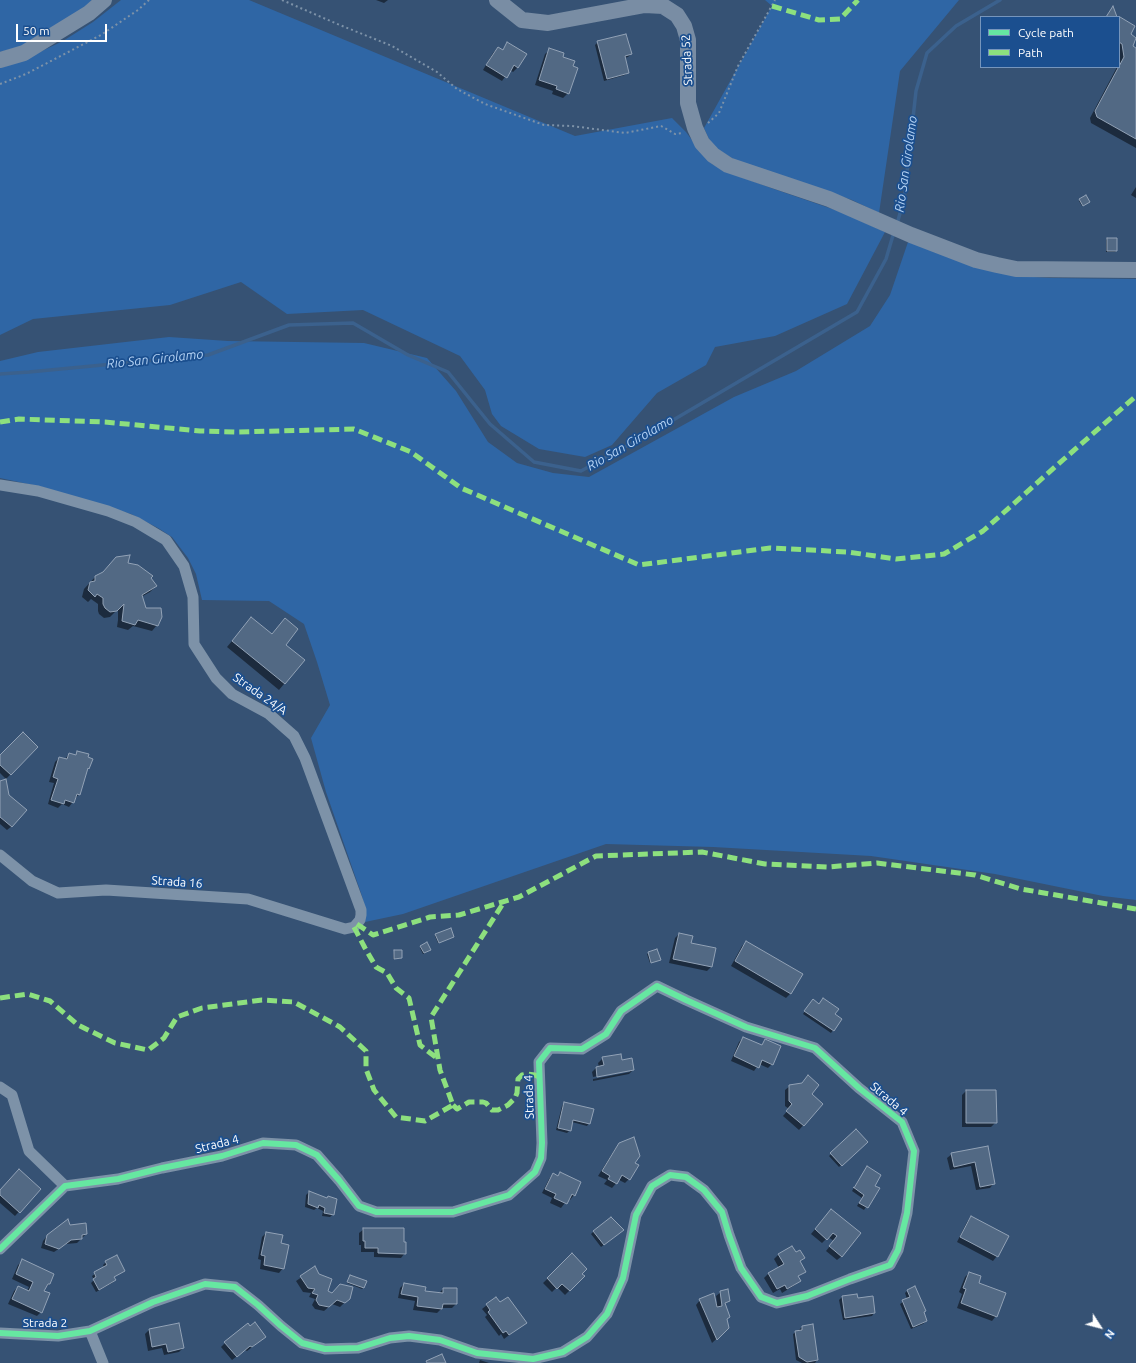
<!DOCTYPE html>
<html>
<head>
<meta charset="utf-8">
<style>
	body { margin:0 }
	#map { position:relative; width:1136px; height:1363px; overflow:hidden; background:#365274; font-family:Ubuntu,sans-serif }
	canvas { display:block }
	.legend { position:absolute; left:980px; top:16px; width:140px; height:52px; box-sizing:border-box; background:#1b4f8f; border:1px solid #7695bc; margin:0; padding:5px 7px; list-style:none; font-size:12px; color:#fff }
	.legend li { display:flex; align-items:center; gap:8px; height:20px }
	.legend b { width:20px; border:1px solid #7695bc }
	.north { position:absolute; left:1080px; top:1307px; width:40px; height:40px; -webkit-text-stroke:3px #1b4f8f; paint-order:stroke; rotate:126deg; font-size:11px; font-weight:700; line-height:16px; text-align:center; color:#fff }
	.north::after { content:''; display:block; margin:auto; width:14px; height:18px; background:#fff; clip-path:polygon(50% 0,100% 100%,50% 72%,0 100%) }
	.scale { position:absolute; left:16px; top:24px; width:91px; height:18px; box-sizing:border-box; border:2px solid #fff; border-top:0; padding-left:5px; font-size:12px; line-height:14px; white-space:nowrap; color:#fff; -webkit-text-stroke:3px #1b4f8f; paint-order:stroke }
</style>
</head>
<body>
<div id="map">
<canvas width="1136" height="1363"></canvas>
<ul class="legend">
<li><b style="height:5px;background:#66e7a1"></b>Cycle path</li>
<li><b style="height:5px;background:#8de07e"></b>Path</li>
</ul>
<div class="north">N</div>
<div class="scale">50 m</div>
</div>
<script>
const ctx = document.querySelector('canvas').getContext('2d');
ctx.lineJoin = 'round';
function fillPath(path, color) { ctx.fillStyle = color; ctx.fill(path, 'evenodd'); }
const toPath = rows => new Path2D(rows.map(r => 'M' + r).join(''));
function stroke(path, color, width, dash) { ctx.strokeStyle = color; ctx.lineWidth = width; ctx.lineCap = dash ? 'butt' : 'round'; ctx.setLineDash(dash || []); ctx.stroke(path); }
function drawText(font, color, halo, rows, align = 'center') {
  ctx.font = font + ' Ubuntu,sans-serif'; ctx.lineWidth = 3.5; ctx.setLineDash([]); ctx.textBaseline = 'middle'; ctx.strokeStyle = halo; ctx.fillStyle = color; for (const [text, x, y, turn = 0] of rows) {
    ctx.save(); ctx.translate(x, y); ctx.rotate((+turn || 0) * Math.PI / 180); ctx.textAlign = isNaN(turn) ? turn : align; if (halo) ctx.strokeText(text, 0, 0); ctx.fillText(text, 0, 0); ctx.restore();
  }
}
fillPath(toPath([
	[0,0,92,0,86,7,23,46,0,52],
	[121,0,249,0,575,136,672,118,686,132,697,147,712,164,728,172,771,188,844,213,885,232,847,304,775,336,715,347,706,365,657,393,612,445,585,457,539,449,501,426,492,414,485,390,460,356,363,310,287,314,241,282,170,305,33,319,0,335,0,68,21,61,63,41,93,22],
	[765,0,959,0,900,71,879,213,852,200,738,162,716,148,709,139,704,128,772,6],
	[908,242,1018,276,1050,278,1136,279,1136,900,1103,896,995,874,871,856,713,847,606,844,403,914,365,922,366,912,362,896,326,792,311,738,330,705,317,662,304,624,269,601,202,600,196,574,188,558,172,537,158,528,131,514,42,487,0,478,0,361,38,352,169,337,228,341,364,343,427,358,456,391,488,442,517,463,553,473,589,477,734,397,796,371,870,326,890,295]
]), '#2f66a5');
fillPath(toPath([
	[376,0,388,0,384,3],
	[1119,18,1130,34,1132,47,1136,49,1136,148,1091,123,1090,118,1117,67,1119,67],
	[598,42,631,54,628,57,624,58,628,72,625,75,604,81,595,45],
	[508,44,518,67,513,72,510,70,502,81,483,70,493,53,498,48,502,51],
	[550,50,562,57,568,93,563,98,552,94,553,91,535,85,545,54],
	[1136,187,1136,198,1131,195],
	[1080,200,1087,203,1082,206,1079,201],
	[1107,239,1116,251,1115,252,1106,252,1106,240],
	[116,558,150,578,156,586,150,592,141,597,146,609,157,625,152,631,133,626,128,630,117,627,118,620,118,609,110,617,104,618,99,614,98,611,98,604,91,599,88,602,82,597,84,589,96,576,102,573],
	[285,620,284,645,303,661,279,690,227,647,246,624,271,635],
	[37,747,6,779,0,773,0,757],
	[78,752,89,768,86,771,79,794,69,807,62,804,58,808,48,804,54,783,49,782,55,762,59,758,65,759,69,754,74,756],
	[0,782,12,826,7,830,0,824],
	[436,934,452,938,438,943,435,936],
	[679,934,690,944,711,967,707,971,669,963,675,938],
	[747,942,802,974,790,994,786,998,731,966,742,946],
	[421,947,428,951,423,954,420,948],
	[657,950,658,960,650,963,647,954],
	[394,951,401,951,400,959,393,959],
	[810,1003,819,1004,834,1014,833,1030,831,1033,803,1014],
	[743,1038,760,1046,766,1040,772,1064,768,1068,759,1064,754,1071,731,1061,739,1042],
	[603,1058,621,1061,633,1070,629,1074,593,1081,593,1079,630,1072,630,1070,593,1077,592,1072,596,1068,599,1067,598,1063],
	[790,1086,810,1094,822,1104,799,1130,783,1116,789,1109,785,1106,785,1090],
	[966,1091,996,1122,991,1127,962,1127,962,1095],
	[564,1103,589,1123,587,1126,572,1122,570,1130,567,1133,556,1130,562,1106],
	[856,1131,866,1142,839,1167,829,1156],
	[619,1144,634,1163,629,1179,625,1183,619,1180,612,1188,604,1184,607,1180,598,1176,615,1149],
	[987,1147,994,1183,990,1188,976,1190,971,1166,950,1170,947,1158,952,1154],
	[867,1167,873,1186,878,1189,864,1210,857,1206,862,1198,852,1191],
	[560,1173,580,1183,574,1195,570,1200,568,1199,561,1208,550,1203,552,1198,542,1193,549,1179,553,1174,557,1176],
	[40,1189,15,1216,0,1203,0,1191],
	[309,1192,333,1214,330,1217,322,1216,323,1211,317,1208,314,1210,305,1207,306,1195],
	[831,1210,842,1256,837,1260,826,1251,834,1241,828,1237,822,1243,811,1234],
	[971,1217,997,1256,993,1261,957,1242,967,1222],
	[70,1226,86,1234,77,1243,66,1244,54,1252,41,1248,43,1241,47,1236],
	[364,1229,405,1253,401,1258,374,1257,374,1252,361,1252,361,1245,359,1245,359,1233],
	[594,1231,620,1233,601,1247,591,1234],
	[266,1233,280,1244,283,1268,279,1273,260,1269,261,1260,258,1259,262,1237],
	[792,1247,795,1254,804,1258,799,1262,805,1272,797,1277,799,1281,795,1285,782,1293,780,1289,773,1293,764,1278,768,1274,779,1268,774,1259,778,1255],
	[572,1255,581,1274,584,1276,565,1295,557,1287,552,1292,543,1283],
	[23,1260,49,1284,43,1291,41,1312,37,1316,8,1304,14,1291,18,1287,27,1291,29,1287,12,1279,18,1265],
	[106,1262,121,1273,113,1277,115,1280,112,1283,96,1292,91,1283,94,1280,92,1276,104,1267,103,1265],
	[315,1268,327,1292,332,1293,340,1285,349,1298,340,1307,332,1304,324,1311,315,1309,312,1305,315,1299,309,1297,311,1293,303,1292,296,1281],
	[969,1273,978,1283,996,1316,992,1321,957,1308,962,1294,959,1292,965,1277],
	[349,1277,366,1282,363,1288,362,1289,347,1283],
	[404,1284,424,1292,438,1294,443,1289,456,1304,452,1308,442,1308,437,1313,413,1310,415,1301,398,1298,400,1288],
	[907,1291,923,1313,926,1321,923,1324,911,1329,900,1304,907,1299,905,1293],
	[721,1292,729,1300,724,1305,728,1328,712,1343,696,1305,700,1300,717,1303,716,1296],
	[856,1295,857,1299,874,1313,872,1316,843,1320,839,1300,842,1297],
	[500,1304,525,1323,504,1339,501,1334,499,1336,485,1317,487,1315,482,1309,487,1305],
	[178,1324,183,1348,179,1352,164,1355,162,1348,148,1351,145,1334,149,1330],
	[250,1327,260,1341,247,1351,245,1350,232,1360,221,1347,225,1343],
	[802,1327,817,1360,815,1363,802,1363,796,1360,793,1334,796,1332,800,1331,799,1330],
	[480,1360,489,1363,479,1363]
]), '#0007');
stroke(toPath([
	[897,224,904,199,916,91,927,53,956,26,1000,0],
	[0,374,29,372,208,355,289,325,353,323,408,355,448,372,490,424,534,462,581,471,663,426,857,312,886,259,894,232]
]), '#3b618d', 3.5);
const building = toPath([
	[1113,6,1117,17,1106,17,1113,6],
	[1118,17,1120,17,1135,26,1131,34,1136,38,1133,46,1136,48,1136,139,1097,117,1095,111,1124,57,1122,44,1119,42,1118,17],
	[626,34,632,54,625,56,629,73,607,79,597,41,626,34],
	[507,42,527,54,518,68,514,65,507,78,486,65,498,47,503,50,507,42],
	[549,48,564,53,563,57,575,61,573,66,578,68,569,94,556,89,557,86,539,80,549,48],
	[1086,195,1090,202,1083,206,1079,199,1086,195],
	[1107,238,1117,238,1117,251,1107,251,1107,238],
	[130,555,128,563,138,565,153,576,151,578,157,586,142,595,146,608,161,608,162,617,158,626,138,620,135,625,122,621,124,604,117,611,110,612,105,608,103,604,103,598,97,594,95,597,88,590,90,582,95,581,95,576,103,572,116,557,130,555],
	[251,617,272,634,285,618,298,629,286,645,305,660,285,684,232,641,251,617],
	[23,732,38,747,11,775,0,765,0,755,23,732],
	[77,751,89,754,88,757,93,759,89,769,88,768,80,795,77,794,74,803,65,800,64,804,51,800,58,779,53,777,59,757,67,759,69,753,76,755,77,751],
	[6,779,9,795,27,810,12,827,0,817,0,781,6,779],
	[451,928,454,937,439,943,435,934,451,928],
	[679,933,693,936,691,943,716,948,712,967,673,959,679,933],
	[746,941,803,974,791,994,735,961,746,941],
	[427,942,431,950,424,953,420,946,427,942],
	[657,949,661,960,651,963,648,952,657,949],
	[394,950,402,950,402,958,394,959,394,950],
	[823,998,839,1009,835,1014,842,1019,834,1031,804,1011,813,999,819,1004,823,998],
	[743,1037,762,1045,765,1039,781,1046,773,1065,762,1060,759,1068,734,1056,743,1037],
	[621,1054,622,1060,632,1058,634,1070,597,1077,596,1067,604,1065,602,1057,621,1054],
	[808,1075,819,1085,812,1094,823,1104,804,1126,786,1111,792,1104,789,1101,789,1085,802,1083,808,1075],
	[966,1090,996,1090,997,1123,966,1123,966,1090],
	[564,1102,594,1109,590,1124,573,1120,571,1131,558,1128,564,1102],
	[856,1129,868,1142,842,1166,830,1153,856,1129],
	[634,1137,640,1156,635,1163,639,1165,630,1180,622,1175,617,1184,608,1179,610,1176,602,1171,619,1143,634,1137],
	[988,1146,995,1184,980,1187,975,1162,954,1167,951,1153,988,1146],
	[867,1166,881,1175,875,1186,880,1188,868,1208,859,1203,864,1195,853,1187,854,1188,867,1166],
	[19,1169,41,1189,20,1213,0,1195,0,1190,19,1169],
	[560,1172,581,1182,575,1196,572,1194,567,1204,554,1198,556,1194,545,1189,553,1173,558,1176,560,1172],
	[309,1191,327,1198,328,1196,337,1199,334,1215,324,1213,325,1208,319,1205,318,1208,308,1204,309,1191],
	[831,1209,861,1233,842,1257,829,1246,837,1236,833,1233,827,1240,815,1229,831,1209],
	[971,1216,1009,1236,998,1257,960,1237,971,1216],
	[611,1217,624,1230,604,1245,593,1231,611,1217],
	[68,1219,70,1225,86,1223,87,1234,82,1235,82,1239,71,1240,59,1249,45,1244,47,1235,68,1219],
	[363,1228,404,1228,404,1242,406,1242,406,1254,378,1253,378,1248,365,1248,365,1241,363,1241,363,1228],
	[266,1232,283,1235,281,1243,289,1245,284,1269,264,1265,265,1256,261,1255,266,1232],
	[792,1246,796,1252,800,1250,805,1258,800,1261,806,1272,798,1276,801,1281,787,1289,785,1285,777,1289,768,1273,784,1264,778,1254,792,1246],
	[572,1253,587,1269,582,1274,585,1276,570,1291,562,1284,557,1289,547,1278,572,1253],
	[117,1255,125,1271,114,1277,116,1280,99,1290,93,1279,96,1277,94,1272,107,1265,105,1261,117,1255],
	[22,1259,54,1274,50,1284,48,1284,44,1291,50,1293,42,1313,12,1299,18,1286,29,1291,33,1282,16,1274,22,1259],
	[315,1266,319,1274,332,1279,328,1291,332,1293,340,1284,353,1287,350,1299,345,1303,337,1300,329,1307,319,1305,316,1300,318,1295,312,1293,315,1289,308,1288,300,1276,315,1266],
	[969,1272,981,1276,979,1283,1006,1293,997,1317,961,1303,966,1289,963,1288,969,1272],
	[350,1275,367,1281,364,1288,347,1282,350,1275],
	[404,1283,426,1287,425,1291,443,1293,443,1288,457,1288,457,1304,443,1304,442,1309,417,1306,418,1297,401,1294,404,1283],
	[915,1286,926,1311,924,1312,927,1321,913,1327,902,1300,910,1297,907,1290,915,1286],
	[728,1289,730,1301,725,1303,730,1317,727,1319,729,1328,717,1340,699,1299,714,1293,717,1307,722,1306,720,1291,728,1289],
	[857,1294,858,1298,873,1296,875,1313,845,1318,842,1296,857,1294],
	[496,1297,500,1302,508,1297,527,1323,509,1335,506,1331,503,1333,488,1312,490,1310,486,1304,496,1297],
	[255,1322,266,1337,252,1347,250,1346,237,1357,224,1342,248,1323,250,1326,255,1322],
	[179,1323,184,1348,168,1352,166,1344,152,1347,149,1329,179,1323],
	[813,1324,818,1360,807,1362,799,1357,795,1331,802,1330,802,1326,813,1324],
	[442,1354,446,1363,427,1363,426,1361,442,1354]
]);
fillPath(building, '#526984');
stroke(building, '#92a2b6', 1);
stroke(toPath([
	[282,0,335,23,392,46,437,72,457,89,485,104,544,125,572,126,625,133,661,126,675,134,683,133],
	[0,84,26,74,101,35,138,10,149,0],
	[708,123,719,113,738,66,775,0]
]), '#7d92a8', 2, [2, 3]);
stroke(toPath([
	[0,485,38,491,108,511,136,522,166,540,184,566,193,597,194,644,216,678,232,694,269,714,294,736,305,758,361,910,361,915,360,920,354,927,345,929,248,899,106,890,58,893,32,881,0,855],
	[0,1087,12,1095,29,1151,65,1186],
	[0,1249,65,1186,118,1179,162,1168,222,1156,263,1143,296,1145,317,1155,339,1180,359,1206,376,1212,453,1212,509,1195,535,1172,541,1158,542,1143,539,1062,550,1048,582,1049,606,1034,621,1011,657,986,686,1000,746,1027,815,1048,859,1088,902,1122,914,1151,907,1213,898,1250,890,1265,850,1279,807,1296,777,1303,761,1297,741,1268,729,1235,722,1212,704,1190,686,1177,670,1175,652,1186,636,1215,623,1278,607,1314,587,1337,563,1352,533,1359,477,1353,440,1340,409,1336,390,1338,358,1348,325,1349,302,1343,281,1326,258,1305,235,1287,205,1284,153,1302,90,1331,58,1336,0,1333],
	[90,1331,103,1363]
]), '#7d92a8', 11);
stroke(toPath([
	[497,0,522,20,548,23,645,5,663,6,677,15,684,26,688,40,688,103,695,128,702,143,713,155,728,165,829,199,911,235,976,260,997,265,1016,269,1136,270],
	[0,60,24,53,89,13,104,0]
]), '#798da4', 16);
stroke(toPath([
	[772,6,819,20,840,19,858,0],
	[0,422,19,419,105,422,200,431,238,432,354,429,411,452,461,488,639,565,770,548,848,552,896,559,944,554,983,531,1064,459,1136,396],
	[357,924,373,935,430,917,459,915,519,897,596,856,702,852,765,864,827,867,877,863,975,875,1021,889,1136,909],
	[354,927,365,948,376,967,387,973,396,988,409,998,420,1045,438,1059],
	[0,998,28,994,50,1001,78,1025,115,1043,148,1050,164,1038,177,1017,202,1008,262,1000,294,1002,340,1027,366,1051,366,1069,374,1090,396,1117,425,1121,453,1105,440,1070,431,1017,504,902],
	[453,1105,457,1109,469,1102,483,1102,486,1103,492,1110,498,1110,508,1105,515,1098,517,1093,518,1079,522,1075,527,1074,535,1075,539,1077]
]), '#8de07e', 5, [10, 5]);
stroke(toPath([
	[0,1249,65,1186,118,1179,162,1168,222,1156,263,1143,296,1145,317,1155,339,1180,359,1206,376,1212,453,1212,509,1195,535,1172,541,1158,542,1143,539,1062,550,1048,582,1049,606,1034,621,1011,657,986,686,1000,746,1027,815,1048,859,1088,902,1122,914,1151,907,1213,898,1250,890,1265,850,1279,807,1296,777,1303,761,1297,741,1268,729,1235,722,1212,704,1190,686,1177,670,1175,652,1186,636,1215,623,1278,607,1314,587,1337,563,1352,533,1359,477,1353,440,1340,409,1336,390,1338,358,1348,325,1349,302,1343,281,1326,258,1305,235,1287,205,1284,153,1302,90,1331,58,1336,0,1333]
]), '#66e7a1', 6);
drawText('12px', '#fff', '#1b4f8f', [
	["Strada 52",687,60,-93],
	["Strada 24/A",260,694,35],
	["Strada 16",177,882,4],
	["Strada 4",529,1097,-92],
	["Strada 4",889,1099,40],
	["Strada 4",217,1144,-14],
	["Strada 2",45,1323]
]);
drawText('italic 13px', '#b5d3f5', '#1b4f8f', [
	["Rio San Girolamo",906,164,-82],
	["Rio San Girolamo",155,359,-6],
	["Rio San Girolamo",630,443,-30]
]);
</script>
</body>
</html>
